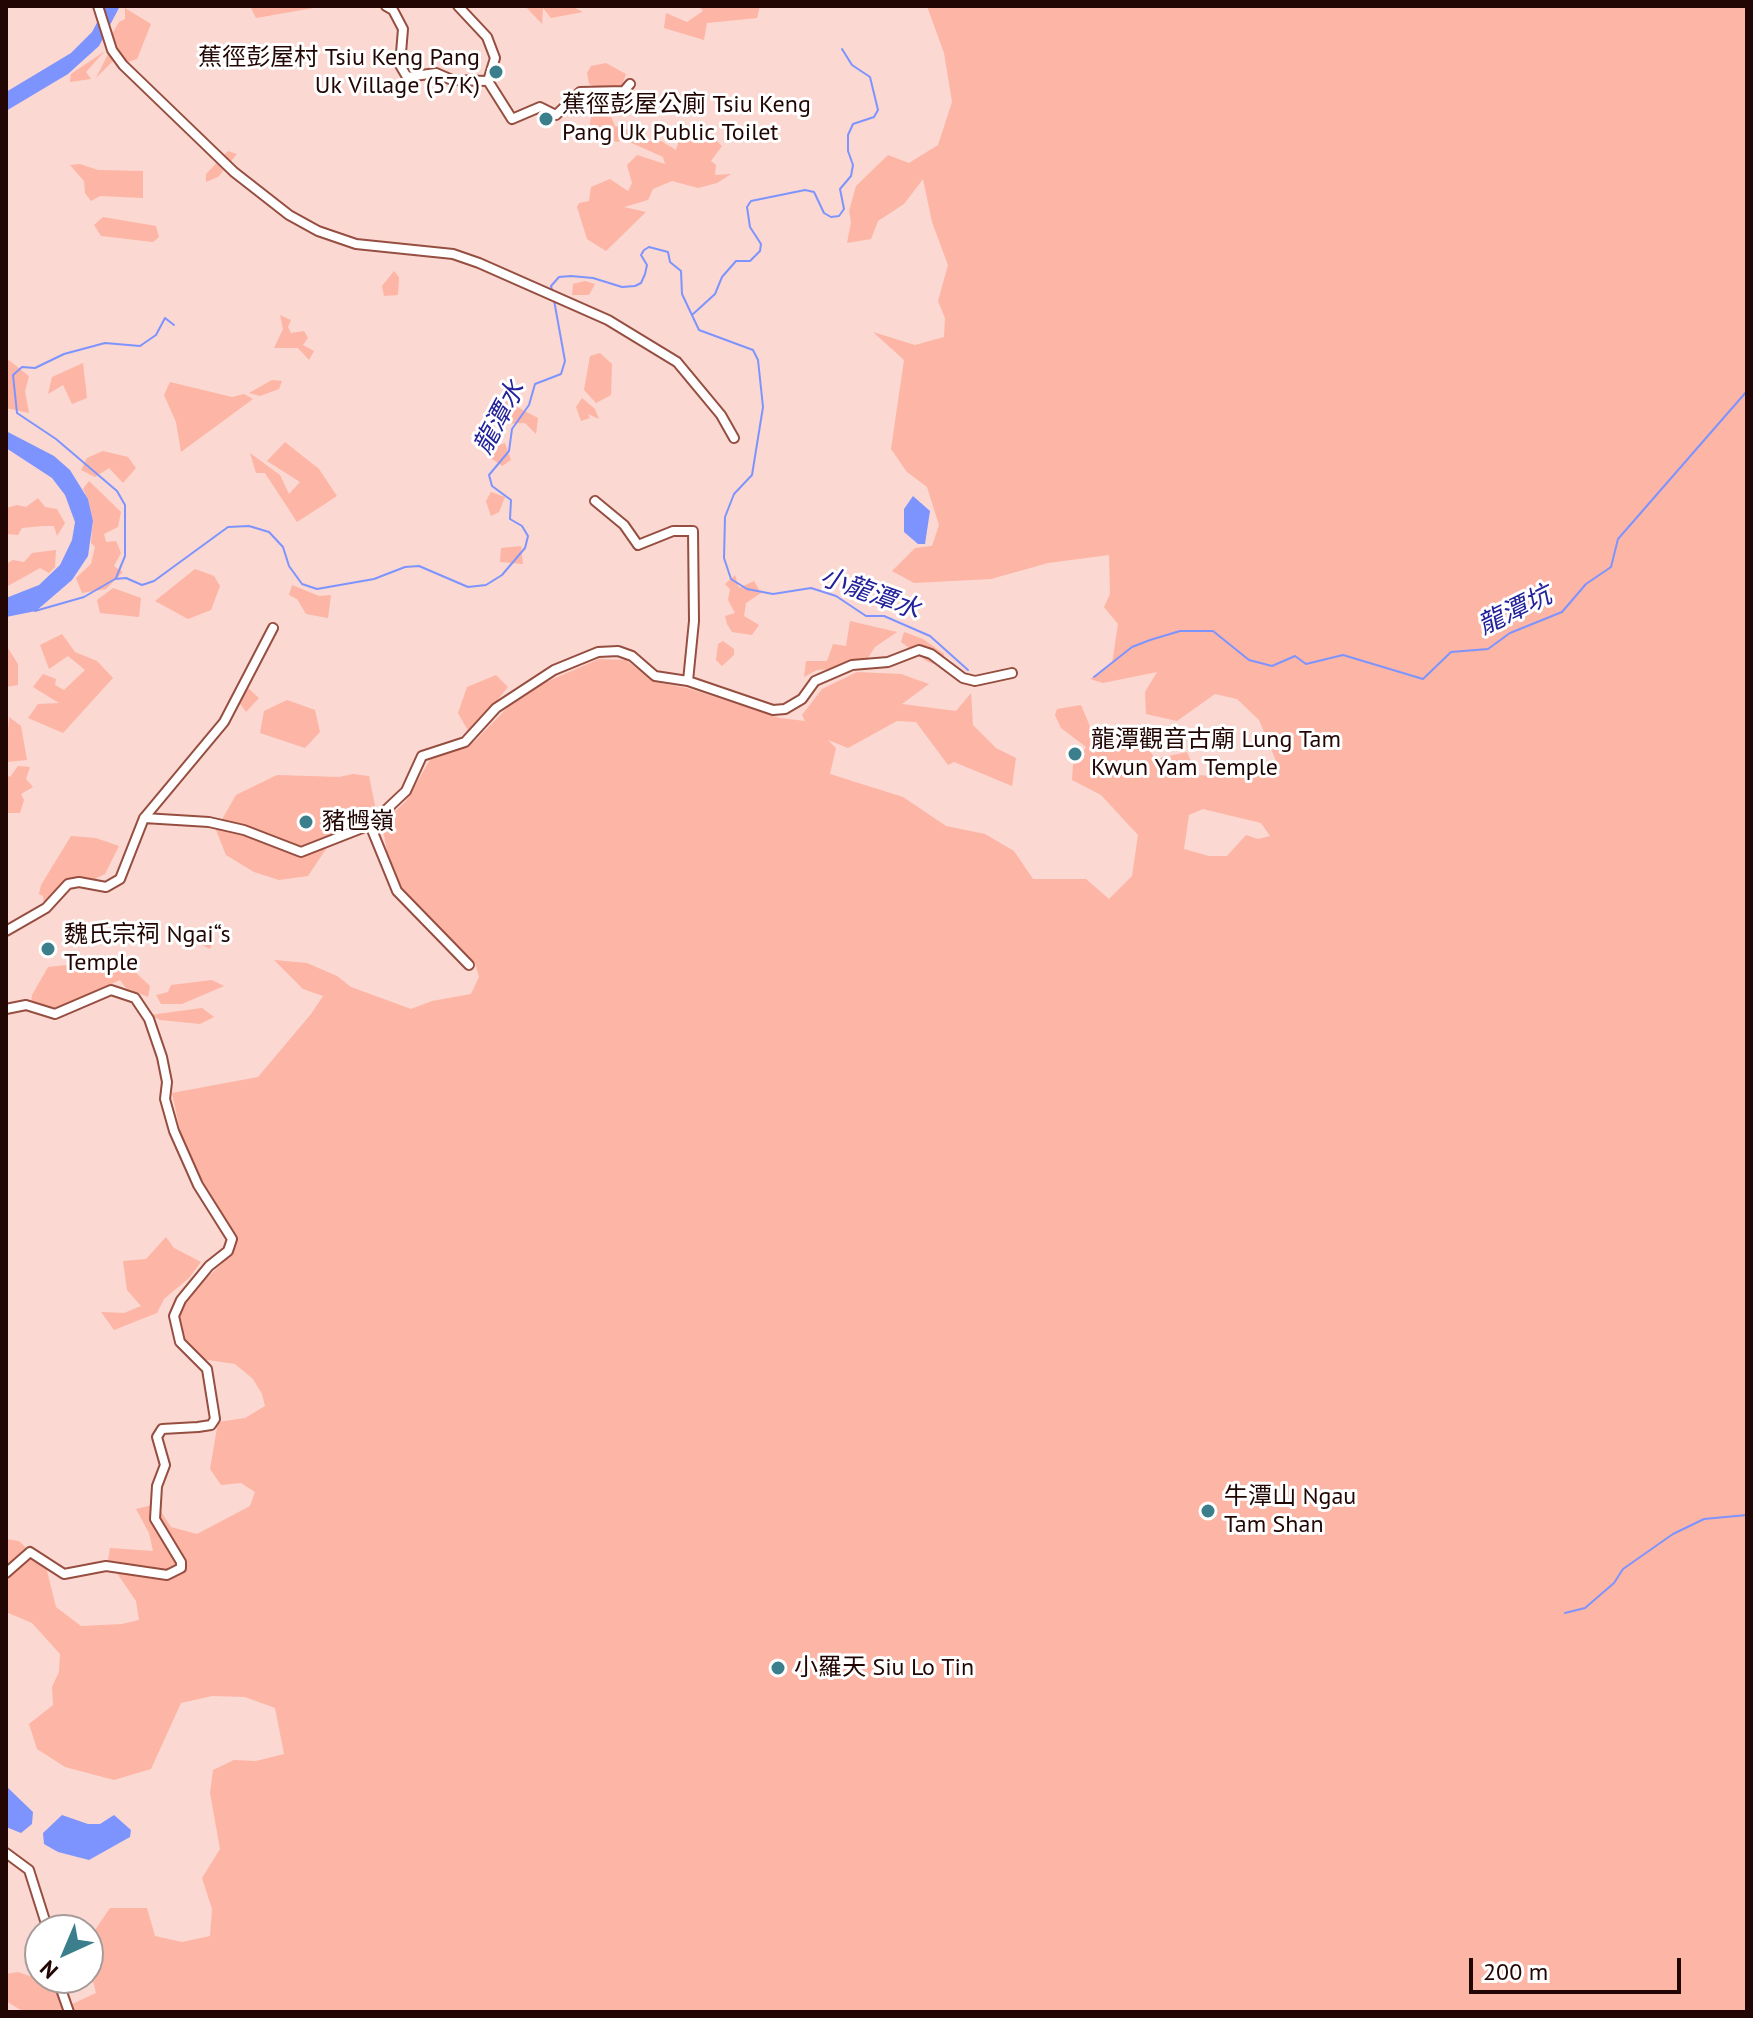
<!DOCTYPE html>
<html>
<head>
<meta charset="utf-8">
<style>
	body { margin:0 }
	#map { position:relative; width:1753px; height:2018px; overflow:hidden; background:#fbd8d1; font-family:"PT Sans",sans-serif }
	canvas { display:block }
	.frame { position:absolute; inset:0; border:8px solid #220603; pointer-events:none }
	.north { position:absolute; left:24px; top:1914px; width:80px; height:80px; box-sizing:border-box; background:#fff; border:2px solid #a79b9a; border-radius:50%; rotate:224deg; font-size:22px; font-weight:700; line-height:32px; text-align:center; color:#220603 }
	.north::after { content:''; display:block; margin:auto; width:28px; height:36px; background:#3b7f8d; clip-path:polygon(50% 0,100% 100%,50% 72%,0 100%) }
	.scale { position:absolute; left:1469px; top:1958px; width:212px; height:36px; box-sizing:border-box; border:4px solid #220603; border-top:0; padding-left:10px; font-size:24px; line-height:28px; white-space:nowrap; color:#220603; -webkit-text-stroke:6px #fff; paint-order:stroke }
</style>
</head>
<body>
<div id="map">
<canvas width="1753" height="2018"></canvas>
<div class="frame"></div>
<div class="north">N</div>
<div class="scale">200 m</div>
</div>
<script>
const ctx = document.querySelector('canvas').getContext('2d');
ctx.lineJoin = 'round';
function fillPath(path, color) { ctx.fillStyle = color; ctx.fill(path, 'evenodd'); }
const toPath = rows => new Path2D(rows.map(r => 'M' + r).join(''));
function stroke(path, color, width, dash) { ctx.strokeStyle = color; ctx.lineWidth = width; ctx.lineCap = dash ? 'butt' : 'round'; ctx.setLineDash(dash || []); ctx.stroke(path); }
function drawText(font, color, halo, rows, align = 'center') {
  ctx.font = font + ' "PT Sans","Noto Sans TC",sans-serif'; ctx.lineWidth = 6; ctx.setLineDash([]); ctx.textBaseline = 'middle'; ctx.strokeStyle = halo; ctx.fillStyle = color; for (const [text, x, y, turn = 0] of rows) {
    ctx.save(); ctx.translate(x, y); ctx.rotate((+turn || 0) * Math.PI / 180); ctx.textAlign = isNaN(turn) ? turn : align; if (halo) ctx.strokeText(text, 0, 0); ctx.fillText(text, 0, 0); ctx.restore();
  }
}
fillPath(toPath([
	[250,6,325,6,256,18],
	[525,6,571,6,583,12,551,18,543,8,542,24],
	[699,6,760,6,757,18,707,23,704,40,664,28,666,13,687,22,703,11],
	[927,6,1747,6,1747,2012,24,2012,6,2001,6,1974,18,1972,53,1984,70,2005,96,1993,88,1960,95,1930,110,1908,147,1908,155,1936,182,1942,210,1936,212,1909,202,1878,220,1849,210,1793,213,1770,234,1760,256,1761,284,1754,275,1708,245,1697,212,1696,181,1703,151,1769,114,1780,65,1767,37,1749,29,1724,53,1705,52,1687,59,1672,60,1654,32,1623,6,1612,6,1539,19,1541,46,1567,56,1607,81,1626,122,1624,139,1620,136,1601,108,1560,110,1548,153,1551,149,1533,136,1509,156,1504,171,1527,197,1534,250,1506,255,1492,241,1483,221,1485,210,1469,218,1422,245,1418,265,1406,262,1394,253,1379,235,1364,201,1359,180,1342,177,1314,189,1295,233,1253,235,1244,235,1235,211,1202,183,1144,172,1093,258,1077,311,1014,323,996,303,989,274,960,307,963,337,976,351,987,411,1009,432,1001,471,994,479,977,475,963,401,891,389,862,383,830,388,818,406,801,431,758,474,742,508,707,544,683,599,659,626,660,655,682,687,688,780,718,805,721,802,715,822,689,857,672,901,674,929,684,902,704,956,711,971,693,973,725,996,748,1016,758,1012,786,954,762,948,765,916,722,897,721,848,748,828,740,836,748,830,774,903,797,946,826,985,834,1014,851,1033,879,1086,879,1109,899,1132,876,1138,835,1101,795,1072,780,1073,765,1086,747,1061,728,1055,715,1057,709,1081,705,1097,743,1126,735,1145,742,1155,759,1187,752,1197,775,1230,777,1276,761,1259,720,1237,699,1215,694,1177,721,1146,714,1145,692,1157,672,1103,683,1090,679,1112,664,1118,624,1104,607,1110,594,1109,555,1048,563,991,579,914,583,892,571,915,548,932,546,939,525,927,487,907,472,891,449,904,360,873,332,915,345,944,337,945,318,938,301,948,265,932,222,923,179,904,204,878,221,871,239,847,243,851,222,849,211,856,186,888,155,909,163,938,145,952,102,944,53],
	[1203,809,1261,823,1270,836,1258,839,1246,835,1227,856,1209,856,1184,849,1189,815],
	[125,8,151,24,137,59,128,62,114,60,96,78,108,54,108,41,119,22,125,19],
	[105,51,86,72,91,79,70,82,71,74],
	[606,63,626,74,621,88,598,88,589,84,587,73,591,66],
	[588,97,610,114,615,126,625,128,643,141,661,141,676,150,681,134,695,142,701,132,707,132,722,146,711,161,716,165,715,175,731,174,717,183,698,188,672,181,653,189,648,200,624,207,646,212,606,251,587,239,577,207,579,203,589,201,591,187,610,179,628,191,632,183,627,165,637,155,665,164,663,157,625,140,616,142,604,135,593,139,588,134,592,112,584,101],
	[228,151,237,154,218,177,206,182,206,174],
	[80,164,98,170,143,171,143,198,100,196,91,201,85,193,84,181,70,165],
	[103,217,156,226,159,237,153,242,101,236,94,225],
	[394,271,399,277,398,295,384,296,382,286],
	[585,281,595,284,589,295,572,295,573,284],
	[280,315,291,320,288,327,291,333,304,331,308,338,303,345,314,351,309,360,298,348,274,348,283,329],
	[600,353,612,364,611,395,596,403,584,390,590,356],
	[6,358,29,376,25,391,29,413,6,408],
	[83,363,87,398,72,404,63,385,48,394,52,377],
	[272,380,282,381,279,389,260,396,249,393],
	[170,382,232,397,244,394,253,399,181,452,176,422,164,395],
	[582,398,595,409,599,419,588,414,590,418,581,421,576,407],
	[506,401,538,418,536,434,525,423,506,424,497,415],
	[285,442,319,469,337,496,297,522,265,473,256,473,250,453,280,475,289,494,300,482,267,461],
	[505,443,511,460,502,466,491,458,497,446],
	[103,451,128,457,136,468,123,483,109,468,95,477,81,470,87,458],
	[89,481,121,512,118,527,104,534,106,542,116,541,121,553,114,566,123,572,106,589,82,593,76,578,91,564,95,547,91,543,93,521,88,499,83,489],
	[491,492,505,497,499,512,491,516,486,501],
	[38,498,45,507,57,509,65,523,57,536,54,526,43,526,22,528,18,535,6,534,6,508,17,505,26,507],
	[521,546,523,564,500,562,501,548],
	[56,550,55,567,49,573,40,568,6,587,6,564,13,560,24,562,32,553],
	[195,569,214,576,220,586,211,610,188,619,155,601],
	[735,575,739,588,754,581,761,593,746,603,744,616,759,625,752,635,732,632,727,624,725,616,735,613,728,600,730,589,725,584],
	[292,585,319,596,331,595,328,618,306,614,297,599,289,595],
	[113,588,141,598,139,617,100,613,97,600],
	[850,621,897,632,875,647,862,667,817,670,804,677,806,661,827,661,833,644,846,646],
	[904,632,923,639,944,654,941,666,928,662,901,642],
	[62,634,75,652,97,661,113,678,63,733,28,718,38,704,59,703,33,687,43,674,56,679,55,685,64,690,85,670,68,656,49,669,40,645],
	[723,641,734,649,734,655,722,666,716,660,718,644],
	[6,645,18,664,18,685,6,687],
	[496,675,508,687,470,734,458,713,467,687],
	[248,688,259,698,246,712,238,701],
	[287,700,315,710,320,732,305,748,260,733,264,711],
	[9,717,21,726,27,760,6,762],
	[18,766,30,767,26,779,33,787,21,794,24,800,20,813,6,813,6,775,10,777],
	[353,774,369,776,377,815,338,831,308,876,279,880,254,872,226,855,216,830,236,795,277,775,339,777],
	[71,836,96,838,119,846,105,874,95,879,65,881,44,903,43,896,39,894,41,885],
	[194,928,214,939,210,949,183,935],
	[121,959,150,986,148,997,126,988,120,980,62,1007,30,1013,32,995,48,967],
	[212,980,224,986,182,1004,161,1004,156,995,168,992,171,985],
	[202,1008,214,1017,200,1024,160,1020,150,1015],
	[166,1237,174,1248,201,1262,189,1278,164,1299,157,1313,114,1330,101,1312,124,1313,141,1306,127,1290,123,1261,146,1259]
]), '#fdb5a5');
fillPath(toPath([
	[106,6,120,6,99,46,68,74,6,111,6,92,71,53,92,32],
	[6,431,54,456,70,470,88,499,93,521,88,556,72,580,36,611,6,617,6,598,39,585,60,565,72,540,75,522,65,495,52,478,6,448],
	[913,496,930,511,925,544,918,544,904,532,904,509],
	[6,1786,33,1812,32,1824,21,1833,6,1827],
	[62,1815,88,1824,100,1824,114,1815,131,1830,130,1837,89,1860,58,1852,44,1844,43,1833]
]), '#7d94fe');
stroke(toPath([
	[552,290,551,286,559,277,571,276,593,278,622,287,635,286,641,283,645,274,647,265,641,255,644,250,649,247,668,252,670,262,681,271,682,294,699,330,753,350,758,360,763,407,752,475,734,494,725,517,724,558,731,579,747,589,773,594,811,588,836,596,866,616,884,616,930,636,968,670],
	[692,315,715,294,722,277,736,261,750,261,760,251,761,244,750,227,747,207,751,201,805,190,814,192,824,213,831,217,839,216,844,209,840,189,851,176,853,165,848,151,848,135,853,124,874,117,878,110,870,77,852,65,842,49],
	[116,578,125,556,125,505,117,491,56,439,17,413,13,375,22,367,35,368,64,354,105,343,140,346,156,335,165,318,174,325],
	[35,611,84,597,115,579,126,578,142,585,154,581,228,527,249,526,269,532,283,547,289,566,302,584,317,589,374,579,405,567,419,566,468,587,486,585,502,575,525,548,528,536,522,526,510,519,511,500,492,486,489,475,509,451,512,429,529,405,535,384,561,374,565,361,554,300],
	[1094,677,1132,647,1150,640,1180,631,1213,631,1249,660,1272,666,1295,656,1306,664,1343,655,1423,679,1451,652,1488,649,1510,633,1562,612,1586,584,1611,567,1618,539,1747,391],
	[1565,1613,1585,1608,1614,1583,1623,1569,1673,1534,1704,1519,1747,1515]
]), '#7d94fe', 2);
const street = toPath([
	[98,6,112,50,123,65,234,172,289,215,318,231,356,244,453,254,479,263,608,320,677,362,721,415,734,438],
	[386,6,393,10,403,29,400,65,407,77,436,73,452,80,488,81],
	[458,6,487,37,495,58,488,81,512,119,540,107,556,115,580,92,624,91,630,84],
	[595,501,624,525,638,545,673,531,693,531,694,621,688,681],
	[144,818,209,822,244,830,301,852,370,825,406,791,422,756,465,742,496,708,554,670,598,652,618,651,632,656,655,676,688,681,773,710,785,709,802,699,815,681,852,665,888,662,919,650,931,654,963,678,975,681,1012,673],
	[370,825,397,891,469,965],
	[6,931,46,908,68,884,79,882,106,887,120,879,144,818,224,722,273,628],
	[6,1009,26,1005,55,1014,111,990,135,998,149,1019,162,1057,167,1082,165,1099,174,1131,198,1185,232,1239,228,1251,209,1266,181,1300,174,1316,180,1342,207,1369,215,1419,211,1425,198,1427,162,1429,157,1437,165,1465,157,1486,155,1519,181,1562,181,1568,167,1575,106,1566,64,1574,30,1552,6,1573],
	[6,1853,29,1870,48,1930],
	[57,1978,69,2012]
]);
stroke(street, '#964e40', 12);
stroke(street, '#fff', 8);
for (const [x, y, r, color] of [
	[496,72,8,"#3b7f8d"],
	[546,119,8,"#3b7f8d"],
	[1075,754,8,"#3b7f8d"],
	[306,822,8,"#3b7f8d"],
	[48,949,8,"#3b7f8d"],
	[1208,1511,8,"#3b7f8d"],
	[778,1668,8,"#3b7f8d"]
]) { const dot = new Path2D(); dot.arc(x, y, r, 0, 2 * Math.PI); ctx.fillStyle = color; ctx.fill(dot); stroke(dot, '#fff', 3); }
drawText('24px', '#220603', '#fff', [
	["蕉徑彭屋村 Tsiu Keng Pang",480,58,"right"],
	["Uk Village (57K)",480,86,"right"],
	["蕉徑彭屋公廁 Tsiu Keng",562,105],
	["Pang Uk Public Toilet",562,133],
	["龍潭觀音古廟 Lung Tam",1091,740],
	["Kwun Yam Temple",1091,768],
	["豬乸嶺",322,822],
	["魏氏宗祠 Ngai“s",64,935],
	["Temple",64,963],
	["牛潭山 Ngau",1224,1497],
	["Tam Shan",1224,1525],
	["小羅天 Siu Lo Tin",794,1668]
], 'left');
drawText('italic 26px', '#24229b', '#fff', [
	["龍潭水",500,418,-62],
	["小龍潭水",870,594,20],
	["龍潭坑",1515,611,-26]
]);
</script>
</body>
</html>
